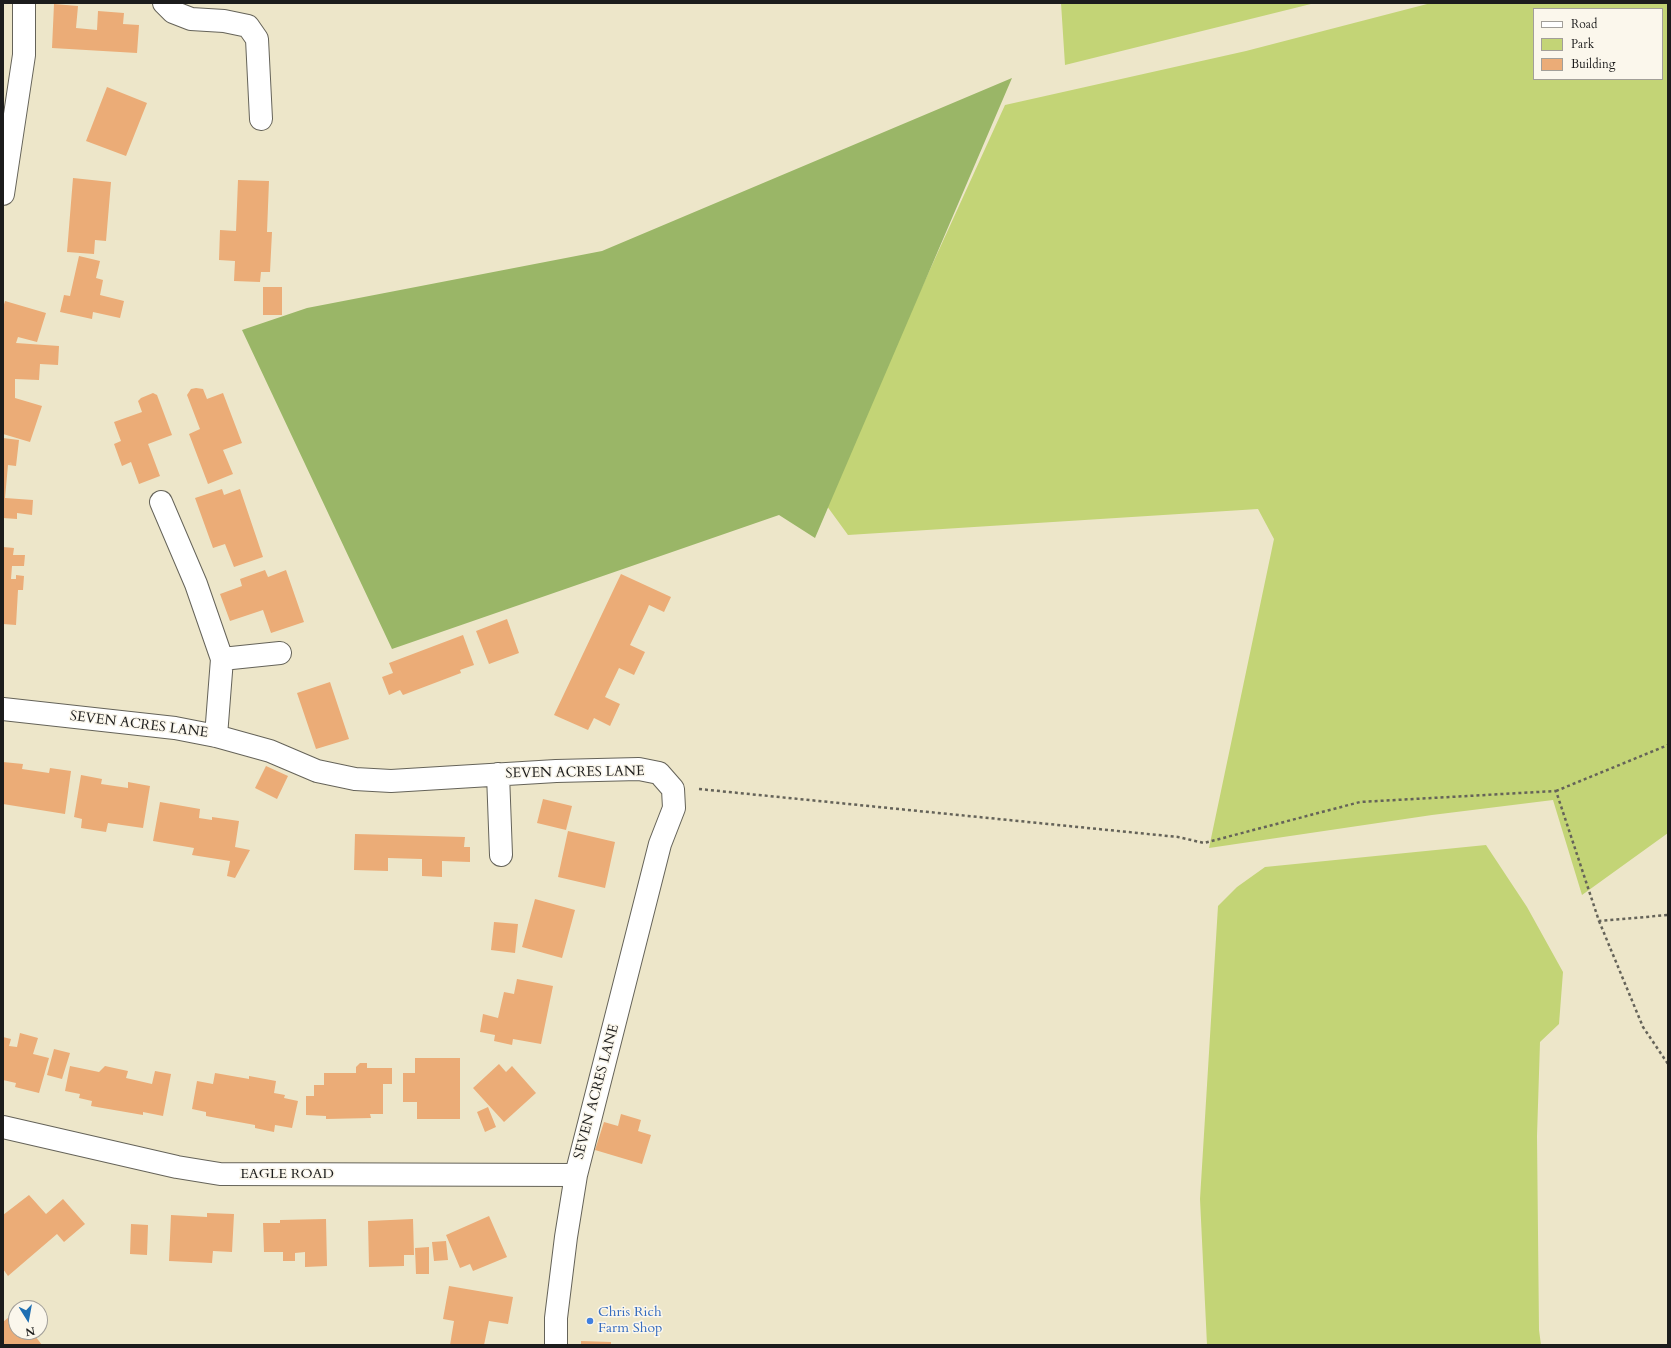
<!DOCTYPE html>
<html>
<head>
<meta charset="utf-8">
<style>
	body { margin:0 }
	#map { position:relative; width:1671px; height:1348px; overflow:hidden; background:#ede6c9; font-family:Cardo,serif }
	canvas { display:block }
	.frame { position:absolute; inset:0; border:4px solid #1c1c1c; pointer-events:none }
	.legend { position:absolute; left:1533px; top:8px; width:130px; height:72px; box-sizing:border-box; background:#fbf7ec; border:1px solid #a29f99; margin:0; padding:5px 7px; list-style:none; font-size:12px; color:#1c1c1c }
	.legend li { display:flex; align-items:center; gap:8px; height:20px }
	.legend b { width:20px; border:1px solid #a29f99 }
	.north { position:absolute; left:8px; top:1300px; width:40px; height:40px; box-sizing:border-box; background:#fbf7ec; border:1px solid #a29f99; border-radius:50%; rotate:169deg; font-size:11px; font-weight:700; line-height:16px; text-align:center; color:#1c1c1c }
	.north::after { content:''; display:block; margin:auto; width:14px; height:18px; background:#1f6fb2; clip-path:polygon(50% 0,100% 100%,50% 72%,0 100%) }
</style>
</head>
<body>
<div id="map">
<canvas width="1671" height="1348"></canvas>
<div class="frame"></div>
<ul class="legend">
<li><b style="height:5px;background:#fff"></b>Road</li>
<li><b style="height:11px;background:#c3d476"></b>Park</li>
<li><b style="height:11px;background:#ebac77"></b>Building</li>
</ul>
<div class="north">N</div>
</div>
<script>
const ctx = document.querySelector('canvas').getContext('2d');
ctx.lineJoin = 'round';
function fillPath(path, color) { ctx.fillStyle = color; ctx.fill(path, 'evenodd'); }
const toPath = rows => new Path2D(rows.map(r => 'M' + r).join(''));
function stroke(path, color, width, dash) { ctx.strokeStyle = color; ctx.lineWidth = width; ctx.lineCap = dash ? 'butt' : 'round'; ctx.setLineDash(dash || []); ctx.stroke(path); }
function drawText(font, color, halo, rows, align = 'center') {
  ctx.font = font + ' Cardo,serif'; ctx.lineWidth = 3; ctx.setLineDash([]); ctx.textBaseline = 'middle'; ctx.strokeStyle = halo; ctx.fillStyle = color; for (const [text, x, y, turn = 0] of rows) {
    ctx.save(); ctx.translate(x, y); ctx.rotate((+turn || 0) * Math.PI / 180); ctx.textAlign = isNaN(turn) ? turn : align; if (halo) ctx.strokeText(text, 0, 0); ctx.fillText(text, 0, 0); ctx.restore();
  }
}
fillPath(toPath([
	[1061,3,1315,3,1065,65],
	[1431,3,1668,3,1668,833,1582,895,1553,800,1432,815,1209,848,1274,539,1258,509,848,535,824,502,1005,105,1246,51],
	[1534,9,1662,9,1662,79,1534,79],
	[1486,845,1527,907,1563,972,1559,1024,1540,1042,1537,1136,1539,1330,1541,1345,1207,1345,1200,1199,1218,906,1237,887,1265,867]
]), '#c3d476');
fillPath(toPath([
	[1012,78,815,538,779,515,392,649,242,330,307,308,602,251]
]), '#9ab667');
fillPath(toPath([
	[54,4,78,6,76,28,97,30,98,11,124,13,123,24,139,25,137,53,52,48],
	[107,87,147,103,126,156,86,141],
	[73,178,111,182,106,241,95,240,94,254,67,252],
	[238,180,269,181,267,232,272,232,270,272,261,272,260,282,234,281,235,261,219,260,220,230,236,231],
	[79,256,100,261,96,278,103,280,100,295,124,301,120,318,93,312,92,319,60,312,64,295,70,296],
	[263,287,282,287,282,315,263,315],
	[5,301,46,313,37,342,18,337,16,343,59,346,58,365,40,364,39,380,15,379,15,398,42,406,30,442,3,434,3,308],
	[196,388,203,389,207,399,223,393,242,443,223,450,233,474,208,484,189,434,200,429,187,395,191,389],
	[153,393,157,395,172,435,148,444,160,476,139,484,131,462,122,466,114,444,121,441,114,422,142,412,138,401,141,398],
	[3,438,19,440,16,466,8,465,5,498,33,500,32,515,17,513,17,519,3,518],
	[222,489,224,495,240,489,263,557,234,567,225,544,213,548,195,498],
	[3,547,14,548,13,555,25,555,24,566,12,566,11,579,16,579,16,575,24,576,23,590,18,590,16,625,3,624],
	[265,570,268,577,286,570,304,622,271,633,263,610,230,621,220,594,242,586,240,579],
	[621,574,671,597,664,612,649,605,647,610,630,645,645,652,634,675,619,668,605,697,620,704,610,726,594,718,588,730,554,715],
	[507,619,519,653,489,664,476,631],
	[463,635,474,665,460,670,461,673,403,695,400,690,389,695,382,677,393,673,389,663],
	[330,682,349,739,316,749,297,693],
	[3,762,23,764,22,769,49,773,50,768,71,771,65,814,3,804],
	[266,766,288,776,277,799,255,788],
	[81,775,102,779,101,784,128,788,128,782,150,786,143,828,108,823,106,832,81,828,82,819,74,817],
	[543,799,572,806,566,830,537,823],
	[160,802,200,809,199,818,212,820,212,817,239,821,235,847,250,850,235,878,227,876,230,861,192,855,194,848,153,841],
	[568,831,615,842,605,888,558,877],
	[355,834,465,837,464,847,470,847,470,862,442,861,442,877,422,876,422,859,388,858,388,871,354,870],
	[535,899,575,910,562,958,522,947],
	[494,922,518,924,515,953,491,950],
	[517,979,553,986,541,1044,513,1039,512,1045,494,1041,495,1035,480,1032,483,1014,498,1018,504,992,514,994],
	[20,1033,38,1038,33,1054,49,1058,39,1093,15,1087,16,1083,3,1080,3,1037,11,1039,9,1046,17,1047],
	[54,1049,70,1053,62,1079,47,1075],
	[415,1058,460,1058,460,1119,417,1119,417,1102,403,1102,403,1073,415,1073],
	[360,1063,367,1063,367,1068,392,1068,392,1084,383,1084,383,1114,370,1114,371,1118,326,1119,326,1116,306,1115,306,1096,314,1096,314,1085,324,1085,324,1073,356,1073,356,1067],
	[499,1064,506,1072,512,1066,536,1093,504,1122,473,1088],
	[70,1066,99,1072,105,1066,128,1071,126,1078,152,1084,155,1071,171,1074,163,1116,143,1112,143,1115,91,1106,92,1101,79,1098,80,1094,65,1091],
	[215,1073,249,1079,249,1076,276,1081,274,1093,285,1095,284,1098,298,1101,292,1128,275,1125,274,1132,255,1128,255,1125,206,1116,206,1112,192,1109,197,1081,213,1084],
	[488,1107,496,1127,485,1132,477,1112],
	[621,1114,641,1120,638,1131,651,1135,642,1164,595,1150,604,1122,618,1126],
	[29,1195,46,1214,63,1199,85,1224,64,1242,57,1234,8,1276,3,1269,3,1215],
	[207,1213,234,1214,232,1252,213,1251,212,1263,169,1261,171,1215,207,1217],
	[489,1216,507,1257,473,1271,470,1264,460,1268,446,1235],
	[326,1219,327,1266,305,1267,305,1252,295,1253,295,1261,283,1261,283,1252,264,1252,263,1223,280,1223,280,1220],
	[413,1219,414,1255,404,1255,404,1266,369,1267,368,1221],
	[131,1224,148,1225,147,1255,130,1254],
	[446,1241,448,1260,434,1261,432,1242],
	[429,1247,429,1274,416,1274,415,1248],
	[449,1286,513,1297,508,1324,489,1321,484,1345,450,1345,454,1321,443,1319],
	[15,1312,16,1332,32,1332,42,1345,3,1345,3,1322],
	[581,1341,611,1342,611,1345,581,1345]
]), '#ebac77');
const minor = toPath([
	[164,3,173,12,191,19,224,21,248,26,257,39,261,119],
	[3,194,24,55,24,3],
	[161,502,196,584,222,659,216,736],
	[222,659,280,653],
	[3,709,175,728,216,736,270,751,317,771,355,779,391,781,556,771,639,769,659,773,673,789,674,808,660,844,576,1175,566,1237,556,1318,556,1345],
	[498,774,501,855],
	[3,1127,177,1167,220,1174,576,1175]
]);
stroke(minor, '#656359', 24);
stroke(toPath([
	[699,789,1178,837,1204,843,1360,802,1556,791,1599,921,1668,915],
	[1556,791,1668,745],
	[1599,921,1643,1027,1668,1064]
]), '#656359', 2.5, [3, 3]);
stroke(minor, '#fff', 22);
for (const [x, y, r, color] of [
	[590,1321,4,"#3f7fe0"]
]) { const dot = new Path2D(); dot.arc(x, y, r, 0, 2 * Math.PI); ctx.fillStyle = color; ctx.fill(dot); stroke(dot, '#fbf7ec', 1.5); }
drawText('14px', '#1c1c1c', '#fbf7ec', [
	["SEVEN ACRES LANE",139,725,7],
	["SEVEN ACRES LANE",575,773,-1],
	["SEVEN ACRES LANE",597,1092,-75],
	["EAGLE ROAD",287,1175]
]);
drawText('14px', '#366cbe', '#fbf7ec', [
	["Chris Rich",598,1313],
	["Farm Shop",598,1329]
], 'left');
</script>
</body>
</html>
